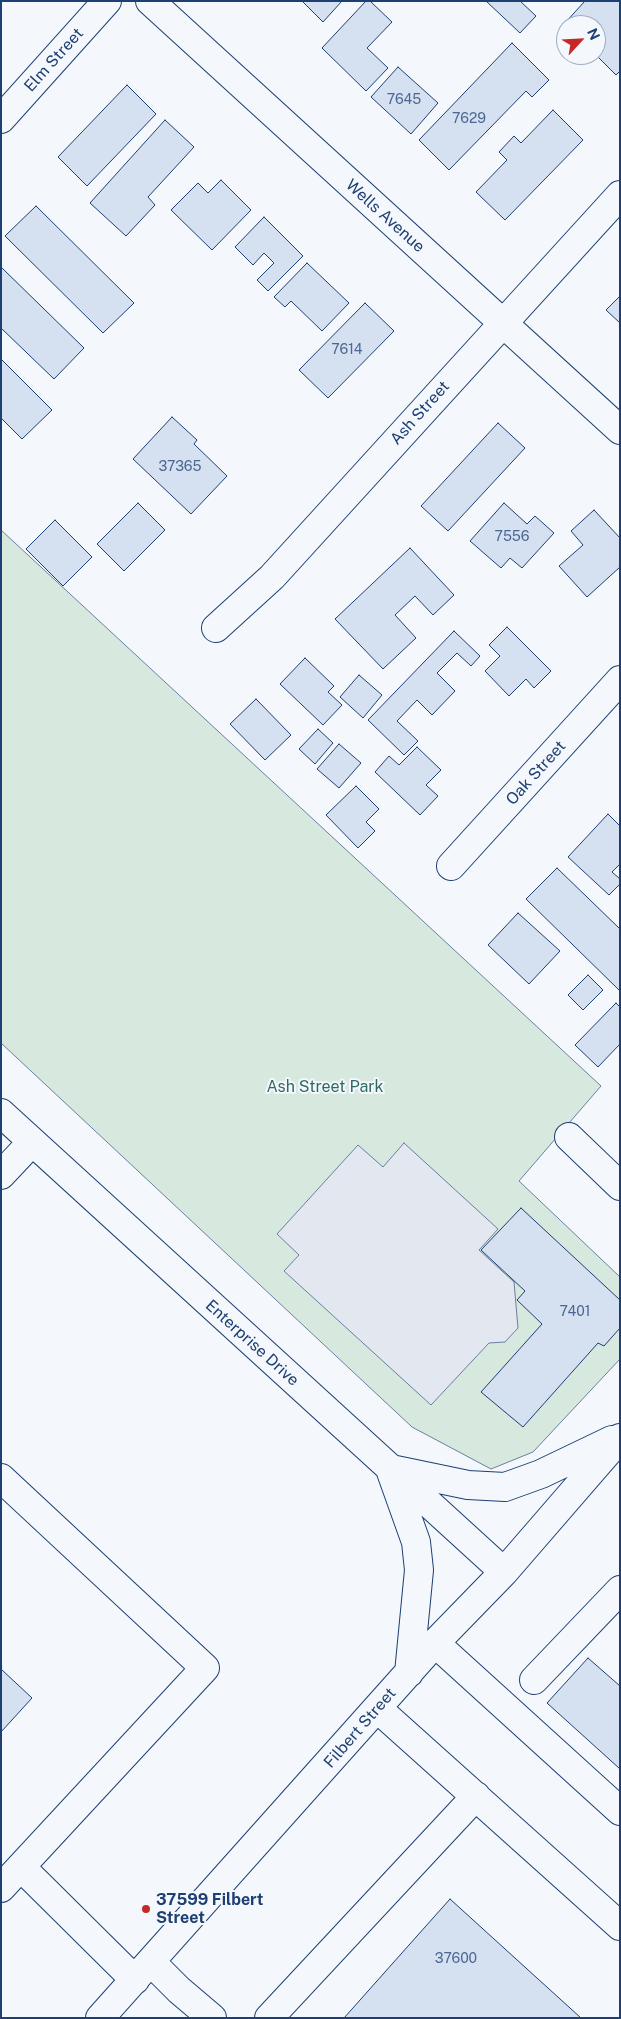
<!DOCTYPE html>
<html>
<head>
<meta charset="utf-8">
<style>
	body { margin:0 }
	#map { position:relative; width:621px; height:2019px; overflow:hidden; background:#f4f7fb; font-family:"Public Sans",sans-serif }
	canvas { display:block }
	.frame { position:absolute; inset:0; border:2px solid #1d3f73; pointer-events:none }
	.north { position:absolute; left:556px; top:15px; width:50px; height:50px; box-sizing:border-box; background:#f4f7fb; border:1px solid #9eadc5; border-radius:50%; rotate:65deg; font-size:14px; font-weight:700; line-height:20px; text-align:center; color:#1d3f73 }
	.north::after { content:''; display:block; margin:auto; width:18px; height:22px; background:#c62828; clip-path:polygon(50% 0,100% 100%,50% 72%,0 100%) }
</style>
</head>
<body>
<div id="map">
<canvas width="621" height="2019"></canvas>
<div class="frame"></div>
<div class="north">N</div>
</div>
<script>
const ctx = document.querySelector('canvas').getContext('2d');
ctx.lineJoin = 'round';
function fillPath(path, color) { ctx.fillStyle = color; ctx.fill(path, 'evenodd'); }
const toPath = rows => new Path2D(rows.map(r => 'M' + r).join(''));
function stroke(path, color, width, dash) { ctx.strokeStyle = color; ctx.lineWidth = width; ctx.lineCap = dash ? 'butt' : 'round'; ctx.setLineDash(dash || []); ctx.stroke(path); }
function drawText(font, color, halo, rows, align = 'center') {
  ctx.font = font + ' "Public Sans",sans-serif'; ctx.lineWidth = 4; ctx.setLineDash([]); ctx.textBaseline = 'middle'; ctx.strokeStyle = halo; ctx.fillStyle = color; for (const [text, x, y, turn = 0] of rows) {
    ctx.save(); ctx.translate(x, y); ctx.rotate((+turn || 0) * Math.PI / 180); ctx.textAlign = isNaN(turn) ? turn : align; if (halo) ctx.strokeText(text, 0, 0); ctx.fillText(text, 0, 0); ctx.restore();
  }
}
const green = toPath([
	[1,530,601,1086,519,1181,620,1277,620,1359,533,1452,491,1469,412,1427,1,1043,1,530]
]);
fillPath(green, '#d7e8df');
stroke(green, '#687fa3', 1);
const parking = toPath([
	[404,1143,498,1229,479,1250,514,1282,518,1328,505,1342,489,1343,431,1405,284,1271,299,1255,277,1234,358,1145,383,1167,404,1143]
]);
fillPath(parking, '#e3e8f0');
stroke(parking, '#687fa3', 1);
const building = toPath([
	[302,1,342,1,323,22,302,1],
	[366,1,370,1,392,22,367,48,388,68,366,91,322,48,366,1],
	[486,1,520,1,536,16,520,33,486,1],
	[585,1,620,1,620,71,616,75,596,55,596,25,566,26,564,24,585,1],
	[512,43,549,80,532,97,526,91,449,170,419,140,512,43],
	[398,67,438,103,411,134,371,97,398,67],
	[127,85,156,114,87,186,58,157,127,85],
	[553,110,583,140,505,220,476,192,507,160,499,152,514,136,521,143,553,110],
	[165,120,194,147,148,197,155,205,126,236,90,203,165,120],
	[221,180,251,210,212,250,171,210,198,183,208,193,221,180],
	[36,206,134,303,103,333,5,236,36,206],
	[264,217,303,256,268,291,257,280,274,263,264,253,253,265,235,247,264,217],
	[307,263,349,303,322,331,291,301,285,307,274,297,307,263],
	[1,267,84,348,54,379,1,328,1,267],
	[620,296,620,323,606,310,620,296],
	[365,303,394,331,328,398,299,370,365,303],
	[1,359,52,410,22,439,1,418,1,359],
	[172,417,197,440,194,444,227,476,191,514,133,459,172,417],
	[498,423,525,448,448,531,421,506,498,423],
	[138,503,165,530,124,571,97,544,138,503],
	[504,503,527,524,535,516,554,533,522,568,510,558,501,568,470,541,504,503],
	[594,510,620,538,620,567,587,597,559,566,583,545,571,531,594,510],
	[55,520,92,557,63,586,26,549,55,520],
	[410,548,454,595,433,615,415,596,395,615,416,638,383,669,335,619,410,548],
	[507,627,551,671,534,688,526,679,509,696,485,671,500,656,489,645,507,627],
	[454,631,480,656,471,666,457,653,437,673,455,691,432,715,417,700,397,721,418,741,404,755,368,720,454,631],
	[305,658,334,686,328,692,342,705,323,725,280,684,305,658],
	[359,675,382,695,363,718,340,697,359,675],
	[256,699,291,735,265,760,230,724,256,699],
	[318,729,333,743,315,764,299,749,318,729],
	[339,744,361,763,339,788,317,769,339,744],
	[417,747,441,770,426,785,438,796,420,815,375,772,389,756,399,765,417,747],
	[356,786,379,809,366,822,375,831,358,848,326,815,356,786],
	[608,814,620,826,620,864,612,872,620,879,620,884,609,895,568,857,608,814],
	[557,868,620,929,620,991,526,899,557,868],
	[518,913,560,951,529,984,488,945,518,913],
	[588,975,603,990,583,1010,568,995,588,975],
	[616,1003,620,1007,620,1044,598,1067,575,1045,616,1003],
	[521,1208,620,1300,620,1328,604,1346,598,1343,523,1427,481,1392,542,1324,517,1300,525,1291,481,1250,521,1208],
	[588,1658,620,1686,620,1769,547,1703,588,1658],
	[1,1669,32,1698,1,1732,1,1669],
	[450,1899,581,2018,344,2018,450,1899]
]);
fillPath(building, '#d5e0f0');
stroke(building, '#1d3f73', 1);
const minor = toPath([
	[150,1,620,430],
	[1,119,107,1],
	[216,628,272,577,620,195],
	[451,866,620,680],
	[1,1113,504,1572],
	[569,1137,620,1186],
	[1,1175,32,1142],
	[391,1469,468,1485,505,1487,541,1474,612,1440],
	[391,1472,416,1542,419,1570,409,1673],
	[1,1478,205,1668,1,1888],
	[435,1643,620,1811],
	[534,1680,620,1590],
	[378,1709,620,1926],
	[21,1867,135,1980],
	[151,1962,179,1990,212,2018],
	[100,2018,435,1643,504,1572,620,1438],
	[269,2018,476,1796]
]);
stroke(minor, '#1d3f73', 30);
stroke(minor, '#f4f7fb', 28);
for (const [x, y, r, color] of [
	[146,1909,5,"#c62828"]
]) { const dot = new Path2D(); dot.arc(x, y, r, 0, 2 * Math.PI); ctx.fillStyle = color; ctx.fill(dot); stroke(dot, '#f4f7fb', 2); }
drawText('14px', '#4b6792', null, [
	["7645",404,100],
	["7629",469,119],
	["7614",347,350],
	["37365",180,467],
	["7556",512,537],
	["7401",575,1312],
	["37600",456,1959]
]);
drawText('16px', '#1d3f73', '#f4f7fb', [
	["Elm Street",54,60,-48],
	["Wells Avenue",385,216,42],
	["Ash Street",420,413,-48],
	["Oak Street",536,773,-48],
	["Enterprise Drive",252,1343,42],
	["Filbert Street",360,1728,-49]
]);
drawText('16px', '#2c6c60', '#f4f7fb', [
	["Ash Street Park",325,1087]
]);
drawText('bold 16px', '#1d3f73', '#f4f7fb', [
	["37599 Filbert",156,1900],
	["Street",156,1918]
], 'left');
</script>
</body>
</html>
